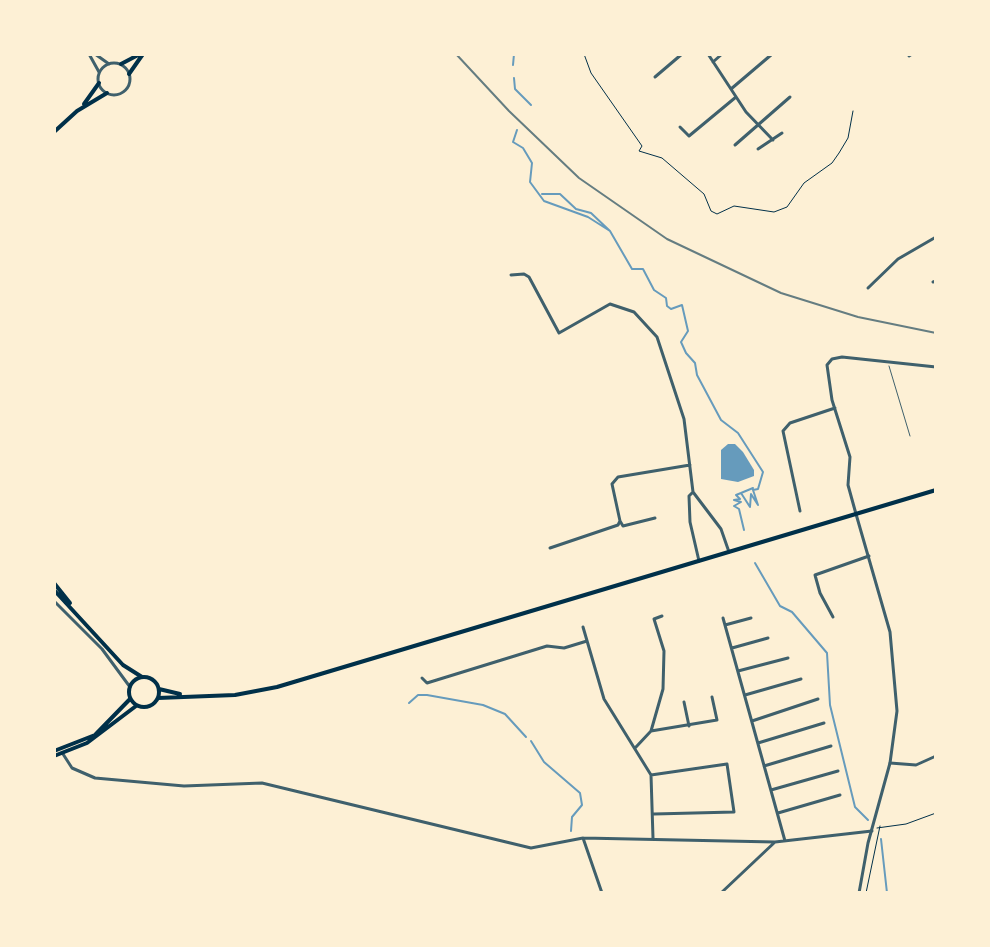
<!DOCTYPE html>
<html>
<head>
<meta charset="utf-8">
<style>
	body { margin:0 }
	#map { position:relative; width:990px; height:947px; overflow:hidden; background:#fdf0d5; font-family:"Alegreya Sans",sans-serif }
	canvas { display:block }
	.frame { position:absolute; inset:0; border:56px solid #fdf0d5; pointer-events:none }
</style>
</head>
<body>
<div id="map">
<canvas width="990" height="947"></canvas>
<div class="frame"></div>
</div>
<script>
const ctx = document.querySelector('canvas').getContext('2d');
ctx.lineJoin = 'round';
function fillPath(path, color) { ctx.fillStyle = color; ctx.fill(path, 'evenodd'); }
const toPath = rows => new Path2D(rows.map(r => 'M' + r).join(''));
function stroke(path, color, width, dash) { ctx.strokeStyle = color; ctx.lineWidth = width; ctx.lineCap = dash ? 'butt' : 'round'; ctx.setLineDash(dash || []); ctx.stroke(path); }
fillPath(toPath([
	[728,444,735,444,743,452,754,470,754,476,738,482,721,479,721,450]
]), '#669bbc');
stroke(toPath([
	[513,65,514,54],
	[514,78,515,89,531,105],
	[517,130,513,142,523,148,532,163,530,182,544,201,588,217,610,231,632,269,643,269,654,290,666,298,667,306,671,309,682,305,688,331,681,342,686,353,695,363,697,375,721,420,738,433,763,472,758,489,753,490,758,505,751,494,750,507,741,493,736,495,740,499,734,500,741,502,734,506,739,509,744,530],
	[542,194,560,194,576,209,591,213,610,231],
	[741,493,753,488],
	[755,563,780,606,792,612,827,653,830,705,855,807,868,820],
	[409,703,418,695,427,695,483,705,505,714,526,737],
	[531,741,544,762,580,793,582,805,572,817,571,831],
	[881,839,887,893]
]), '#669bbc', 2);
stroke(toPath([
	[584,54,591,73,642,146,639,151,662,158,704,194,711,211,717,214,734,206,774,212,787,207,804,183,832,163,839,153,848,138,853,111],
	[877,828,906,824,936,813],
	[866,893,880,826]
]), '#003049', 1);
stroke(toPath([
	[889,366,910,436]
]), '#3f606c', 1);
stroke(toPath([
	[89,54,99,72],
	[95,54,109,64],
	[708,54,746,112,773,140],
	[909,56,912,54],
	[713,62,722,54],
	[655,77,682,54],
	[731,89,771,55],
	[680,127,689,136,736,97],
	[735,145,790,97],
	[758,149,782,133],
	[511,275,524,274,529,277,559,333,610,304,634,312,657,337,684,419,693,492,689,496,690,522,699,561],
	[933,282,936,281],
	[868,288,898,259,936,237],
	[693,492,721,529,729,552],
	[800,511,783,431,790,423,835,408],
	[856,514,848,485,850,457,832,400,827,365,832,359,842,357,936,367],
	[620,521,623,526,655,518],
	[550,548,618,525,620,521,612,484,618,477,690,465],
	[833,617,820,593,815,575,869,556],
	[723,618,785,841],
	[725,625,751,618],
	[583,627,604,699,651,775,653,838],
	[732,648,768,638],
	[738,671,788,658],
	[422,678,427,683,547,646,564,648,587,641],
	[745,695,801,679],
	[684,702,689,726],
	[752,721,818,699],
	[651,731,717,720,712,697],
	[758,743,824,723],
	[636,747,651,731,663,689,664,651,654,619,662,616],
	[63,754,72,768,95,778,184,786,262,783,531,848,583,838,775,842,872,831],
	[890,763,916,765,936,756],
	[764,766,831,746],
	[651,775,727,764,734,812,654,814],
	[771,790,838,771],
	[778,813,840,795],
	[583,838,602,893],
	[721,893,775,842]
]), '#3f606c', 3);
stroke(toPath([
	'98 79a16 16 0 1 1 32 0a16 16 0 1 1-32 0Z',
	[856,514,890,632,897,711,890,763,868,843,859,893],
	[54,601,102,649,130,687]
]), '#3f606c', 3);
stroke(toPath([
	'129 692a15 15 0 1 1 30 0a15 15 0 1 1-30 0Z',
	[159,689,180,694],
	[158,698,235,695,277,687,936,490],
	[54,751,95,735,130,699],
	[54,756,87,743,136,706]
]), '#003049', 4);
stroke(toPath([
	[121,64,140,54],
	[129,74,143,54],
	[84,104,99,83],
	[54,132,77,111,107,93],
	[54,583,70,603],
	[54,590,123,665,142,677]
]), '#003049', 4);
stroke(toPath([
	[456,54,509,111,579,178,667,239,781,293,858,317,936,333]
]), '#657d81', 2);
</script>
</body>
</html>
